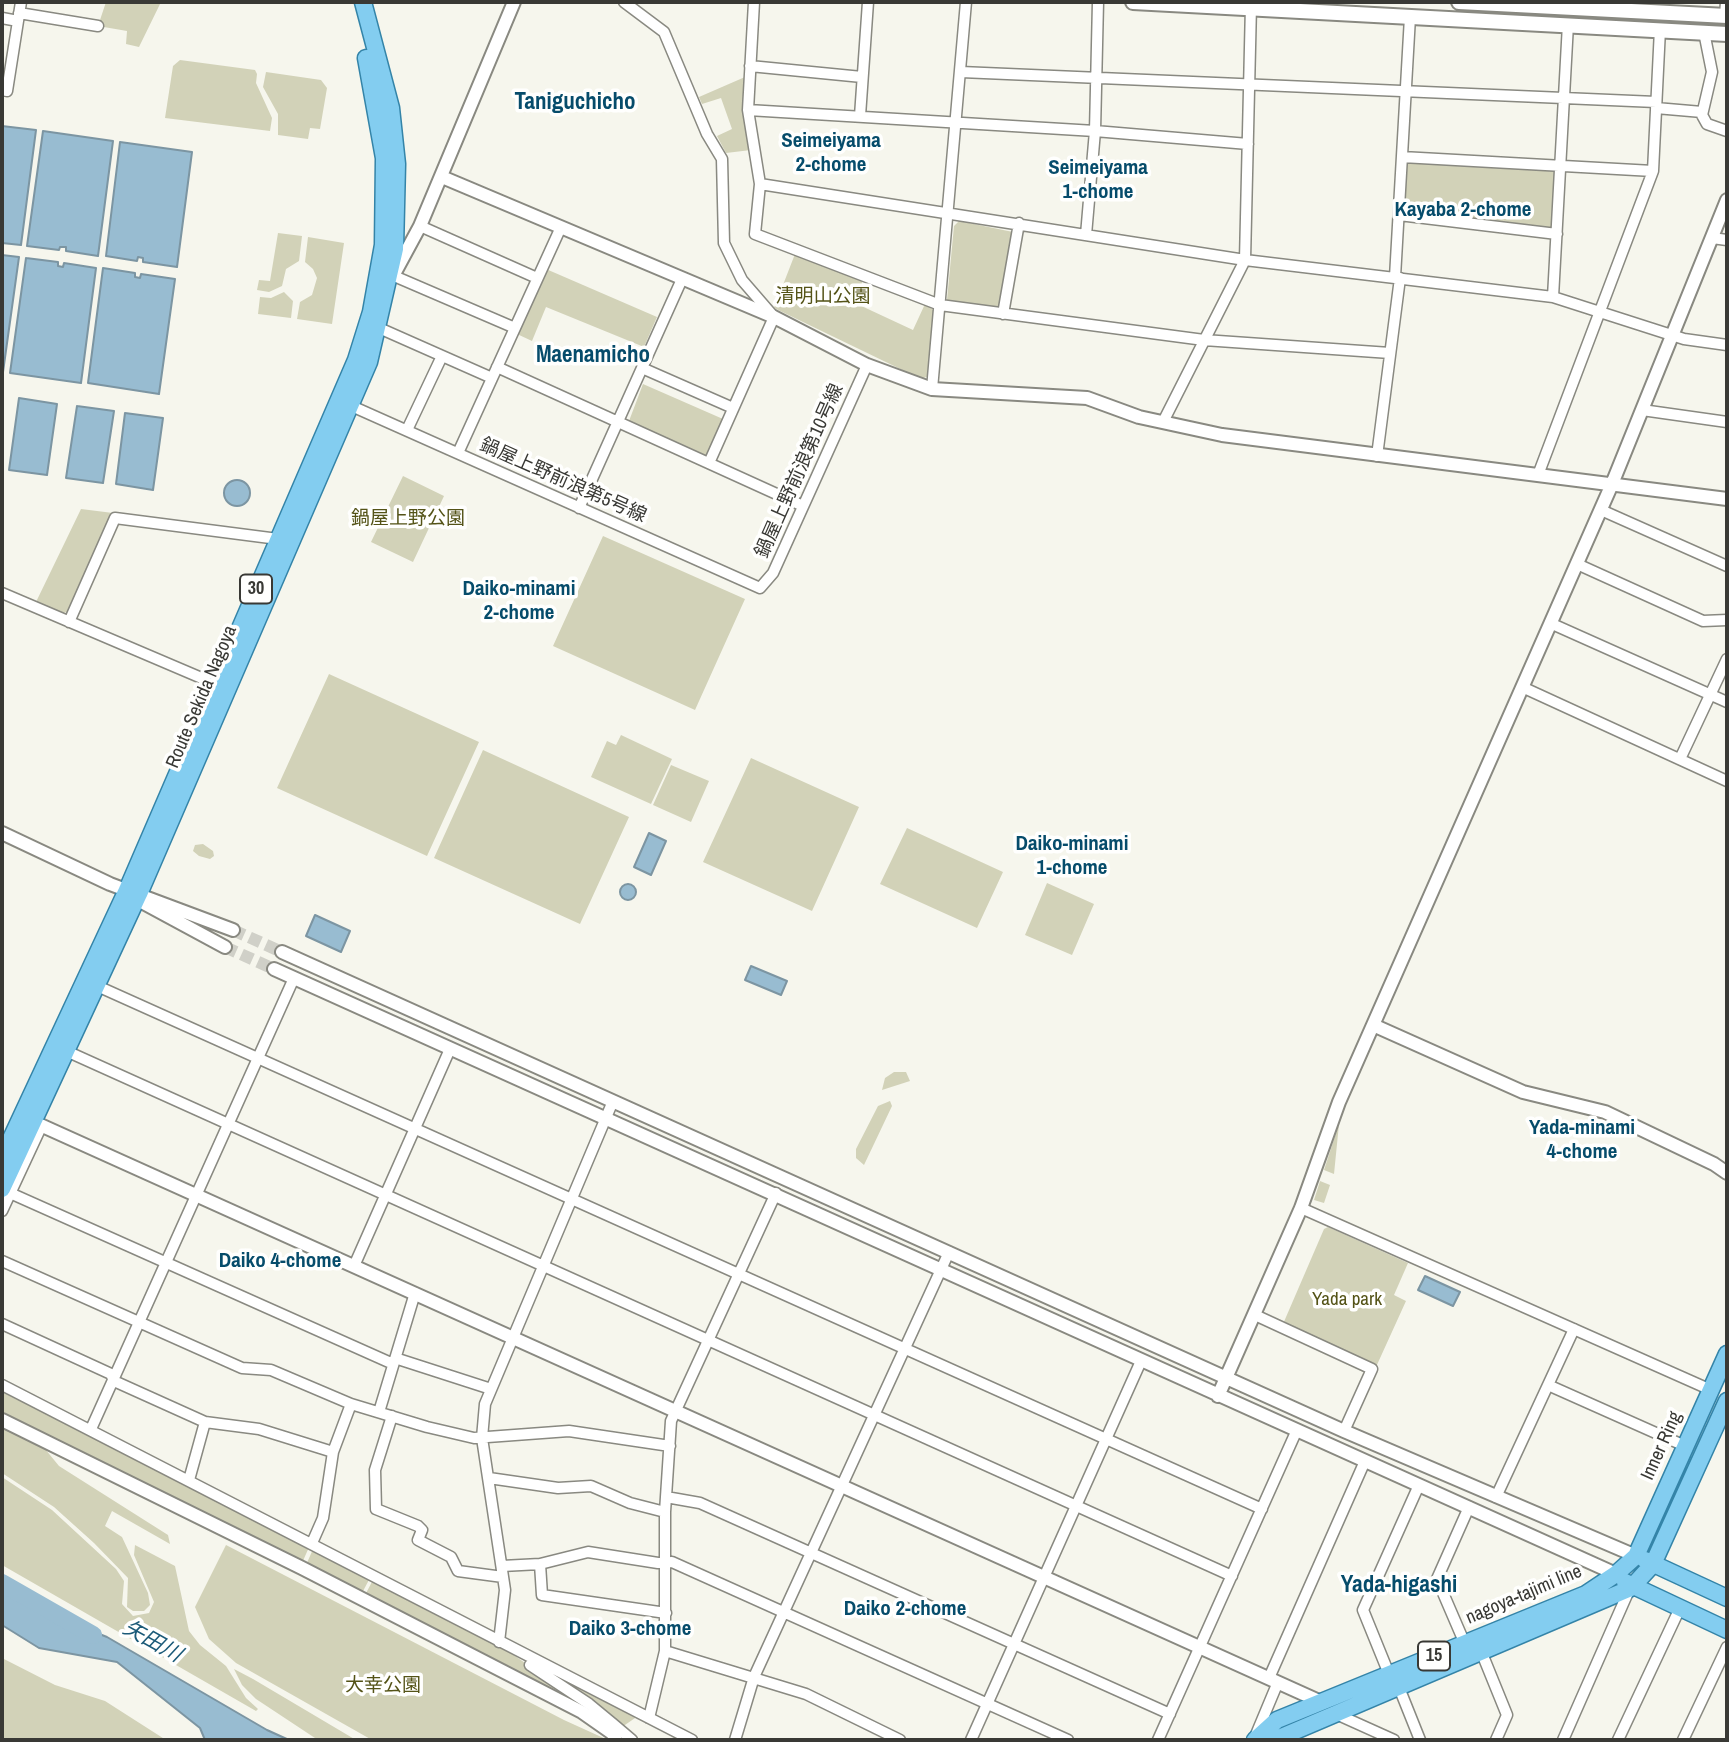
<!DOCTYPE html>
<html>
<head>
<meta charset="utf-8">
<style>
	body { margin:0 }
	#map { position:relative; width:1729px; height:1742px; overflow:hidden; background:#f6f6ed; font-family:"Archivo Narrow",sans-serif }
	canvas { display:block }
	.frame { position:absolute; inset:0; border:4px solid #393935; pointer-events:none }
</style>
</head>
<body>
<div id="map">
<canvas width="1729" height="1742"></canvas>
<div class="frame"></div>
</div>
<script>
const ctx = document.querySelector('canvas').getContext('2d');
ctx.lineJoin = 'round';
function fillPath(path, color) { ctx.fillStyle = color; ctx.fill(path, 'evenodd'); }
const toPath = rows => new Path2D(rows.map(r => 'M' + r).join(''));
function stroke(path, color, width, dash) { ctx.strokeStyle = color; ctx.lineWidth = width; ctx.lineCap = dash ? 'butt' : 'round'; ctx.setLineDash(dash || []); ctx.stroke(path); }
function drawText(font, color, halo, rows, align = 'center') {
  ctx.font = font + ' "Archivo Narrow","Noto Sans JP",sans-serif'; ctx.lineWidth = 7; ctx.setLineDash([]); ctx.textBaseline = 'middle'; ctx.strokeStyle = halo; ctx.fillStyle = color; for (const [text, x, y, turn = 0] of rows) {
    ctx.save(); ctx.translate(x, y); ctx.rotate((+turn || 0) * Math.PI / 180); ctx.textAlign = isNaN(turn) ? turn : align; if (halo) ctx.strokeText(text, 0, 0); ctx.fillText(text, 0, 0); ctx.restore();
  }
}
fillPath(toPath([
	[106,2,161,2,139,47,126,44,127,31,98,26],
	[180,60,255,70,257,74,256,83,272,118,270,131,165,118,173,66],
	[266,72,321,80,327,88,320,129,310,128,308,139,278,135,278,114,263,87],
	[745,77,743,111,751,150,726,153,717,136,732,129,721,98,702,104,699,97],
	[1407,162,1553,170,1556,173,1553,227,1549,230,1408,212,1403,208],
	[959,221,1013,232,1000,307,995,310,952,305,947,300,954,226],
	[278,233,302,236,299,261,286,269,282,286,269,292,257,290,259,280,270,281],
	[308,237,344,243,332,324,297,319,300,302,312,295,317,278,313,269,305,262],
	[795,254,863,280,855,303,913,330,925,304,935,311,929,376,921,379,774,308],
	[546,269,657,317,644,347,546,307,532,341,517,334],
	[284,292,293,301,291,318,258,314,260,297,271,298],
	[643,384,723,419,709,453,705,455,629,421],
	[403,476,444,496,413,562,371,542],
	[81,509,113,513,68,612,62,613,36,602],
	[603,536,745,599,695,710,553,646],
	[329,674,479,742,427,856,277,788],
	[621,735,672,759,651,804,591,777,607,741,616,745],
	[483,750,629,817,580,924,434,858],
	[751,758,859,807,812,911,703,862],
	[671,765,709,781,691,822,653,805],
	[907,828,1003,872,977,928,880,884],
	[203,844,213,851,214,856,210,859,199,856,193,851,195,845],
	[1047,883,1094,904,1072,955,1025,935],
	[894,1072,906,1072,910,1081,882,1090,885,1078],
	[890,1101,892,1106,864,1165,856,1158,856,1149,878,1106],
	[1339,1124,1334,1174,1324,1170],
	[1320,1181,1330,1185,1324,1203,1314,1200],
	[1328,1227,1408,1263,1394,1295,1406,1301,1376,1367,1283,1324,1324,1229],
	[2,1389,310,1545,302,1563,2,1414],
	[2,1425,41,1444,59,1466,168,1535,170,1544,112,1511,105,1526,122,1537,148,1593,150,1605,144,1611,133,1611,127,1607,128,1578,94,1543,54,1507,2,1473],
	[2,1477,52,1510,116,1569,124,1581,122,1604,133,1616,149,1613,154,1602,134,1555,135,1545,175,1566,189,1631,200,1645,226,1666,246,1698,258,1709,256,1711,2,1565],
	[226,1545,564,1720,608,1740,372,1740,236,1663,209,1639,195,1607],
	[314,1547,370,1578,362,1593,306,1565],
	[373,1580,494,1641,604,1719,365,1595],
	[513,1653,638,1716,622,1727],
	[2,1658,55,1685,105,1701,166,1740,2,1740],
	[234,1669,253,1679,356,1740,318,1740,256,1699,242,1685]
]), '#d2d2b8');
const water = toPath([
	[2,126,36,130,21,245,2,243,2,126],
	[43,131,113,141,98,256,66,251,66,247,60,247,59,250,27,246,43,131],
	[120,142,192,152,177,267,143,262,143,258,138,257,137,261,106,256,120,142],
	[2,255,19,257,3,372,2,372,2,255],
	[26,258,58,262,58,266,63,267,64,263,96,268,81,383,10,373,26,258],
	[103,268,135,273,135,277,140,278,141,274,175,279,159,394,88,383,103,268],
	[19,398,57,404,47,475,9,470,19,398],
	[77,406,114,411,103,483,66,478,77,406],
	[125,413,163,418,153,490,116,484,125,413],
	'224 493a13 13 0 1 1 26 0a13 13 0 1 1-26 0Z',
	[649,833,666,841,651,875,634,867,649,833],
	'620 892a8 8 0 1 1 16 0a8 8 0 1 1-16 0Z',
	[315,915,350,931,341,952,306,936,315,915],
	[751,966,787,981,781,995,745,980,751,966],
	[1425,1276,1460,1292,1453,1306,1418,1290,1425,1276],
	[2,1583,44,1612,107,1637,267,1730,289,1740,205,1740,200,1728,117,1662,39,1648,2,1625,2,1583]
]);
fillPath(water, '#98bcd1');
stroke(water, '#7c95a2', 2);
stroke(toPath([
	[2,1583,93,1635]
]), '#98bcd1', 18);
stroke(toPath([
	[233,930,282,952],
	[225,947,274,969]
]), '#d0d0c8', 12, [12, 6]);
const minor = toPath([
	[624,2,664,32,707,134,722,159,724,243,742,280,774,317,709,463],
	[754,2,748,110,760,184,755,234,940,305,1204,340,1390,353],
	[19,13,98,26],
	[1725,16,1726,2],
	[2,18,18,21],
	[1704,32,1712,72,1702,115,1707,124,1727,131],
	[750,66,862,77],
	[961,72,1656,102],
	[2,90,7,91,21,2],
	[1656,108,1702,112],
	[748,110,1095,131,1248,144],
	[860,116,868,2],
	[1402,157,1653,171],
	[760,184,1245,260,1553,297,1684,339,1727,345],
	[1399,215,1557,234],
	[420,226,537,278],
	[1086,235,1095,131,1098,2],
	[1712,238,1727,240],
	[394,276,515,328],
	[1395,277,1410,17],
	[1553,297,1568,24],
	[1003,314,1019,223],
	[379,328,492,378],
	[497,367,803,506],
	[642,368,733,408],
	[932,389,966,2],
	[347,404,760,588,773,573,867,365],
	[1642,410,1727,422],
	[1163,422,1245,260,1251,5],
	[407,430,442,356],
	[458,453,561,227],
	[1377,456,1400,278],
	[1538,475,1653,171,1660,29],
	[579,508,682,279],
	[1601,510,1727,566],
	[1577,564,1703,621,1727,620],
	[2,593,218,685],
	[69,622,115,518,278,539],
	[1550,623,1727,702],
	[1522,687,1727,781],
	[1680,759,1727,659],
	[95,985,1262,1509],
	[64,1050,1232,1576],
	[10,1193,391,1363,398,1359,491,1389],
	[1301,1208,1711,1390],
	[2,1211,42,1125],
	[2,1261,242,1368,271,1370,351,1404,427,1427,474,1438,569,1431,670,1446],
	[354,1266,450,1049],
	[1255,1315,1372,1369,1344,1431],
	[2,1324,111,1374,114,1381,205,1422,259,1429,333,1452],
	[2,1385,692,1740],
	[1548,1385,1685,1446],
	[379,1412,415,1293],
	[392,1416,375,1470,376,1509,418,1526,422,1530,418,1540,451,1557,458,1571,503,1577],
	[91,1429,294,978],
	[489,1478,558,1488,591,1486,630,1503,665,1512],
	[189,1480,205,1422],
	[666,1497,700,1503,1170,1714],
	[1496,1497,1574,1329],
	[312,1543,323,1518,333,1452,351,1404],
	[540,1564,542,1595,666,1613],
	[502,1566,540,1564,588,1552,658,1563,672,1562,1068,1740],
	[499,1642,505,1590,482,1438,485,1404,613,1101],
	[1465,1644,1437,1579,1469,1507],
	[665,1651,806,1694,900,1740],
	[1481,1651,1507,1715,1496,1740],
	[530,1665,589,1704,612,1723],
	[1389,1674,1363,1610,1419,1485],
	[1269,1678,1365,1461],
	[1398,1685,1420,1740],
	[1334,1713,1394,1740],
	[649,1718,665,1651,665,1512,671,1421,776,1193],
	[612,1729,612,1723,632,1740],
	[1255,1737,1278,1682],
	[735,1740,754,1677,949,1252],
	[971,1740,1141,1361],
	[1158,1740,1296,1432],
	[1563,1740,1630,1588],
	[1618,1740,1680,1608],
	[1683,1740,1727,1647]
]);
const tertiary = toPath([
	[442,177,774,317,867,365,932,389,1087,398,1139,417,1222,435,1727,499],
	[393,276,420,226,514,2],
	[2,833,110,884,233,930],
	[138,900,225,947],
	[282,952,1344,1431,1636,1556],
	[274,969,1616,1574],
	[1373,1025,1523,1092,1605,1112,1714,1164,1727,1173],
	[27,1119,1319,1701],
	[1218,1396,1301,1208,1339,1102,1612,484,1727,200],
	[2,1420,302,1568,582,1712,612,1733,616,1740]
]);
const secondary = toPath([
	[1133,2,1727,34],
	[1459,2,1727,16]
]);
const primary = toPath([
	[2,1158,127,890,356,360,371,312,383,245,384,158,366,58],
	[2,1189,139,894,369,362,395,249,397,164,391,108,363,2],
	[1645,1560,1727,1598],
	[1625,1582,1727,1630],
	[1255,1740,1277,1720,1586,1594,1616,1574,1636,1556,1727,1354],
	[1274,1740,1631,1588,1653,1564,1727,1401]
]);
stroke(minor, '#898981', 13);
stroke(tertiary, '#898981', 16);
stroke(secondary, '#898981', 18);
stroke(primary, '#3484a8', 19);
stroke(minor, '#fff', 10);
stroke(tertiary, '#fff', 12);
stroke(secondary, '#fff', 14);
stroke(primary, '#83cdf0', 16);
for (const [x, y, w] of [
	[256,589,32],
	[1434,1656,32]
]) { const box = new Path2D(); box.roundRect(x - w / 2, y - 14.5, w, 29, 5); ctx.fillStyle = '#fffffe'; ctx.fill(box); stroke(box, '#393935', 2); }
drawText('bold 18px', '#393935', null, [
	["30",256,589],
	["15",1434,1656]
]);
drawText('19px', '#545317', '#fffffe', [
	["清明山公園",823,297],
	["鍋屋上野公園",408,519],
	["Yada park",1347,1300],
	["大幸公園",383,1686]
]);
drawText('19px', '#393935', '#fffffe', [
	["鍋屋上野前浪第10号線",800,471,-66],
	["鍋屋上野前浪第5号線",563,481,24],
	["Route Sekida Nagoya",202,697,-67],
	["Inner Ring",1662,1446,-66],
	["nagoya-tajimi line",1524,1595,-23]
]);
drawText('bold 21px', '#064c6b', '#fffffe', [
	["Seimeiyama",831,141],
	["2-chome",831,165],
	["Seimeiyama",1098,168],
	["1-chome",1098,192],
	["Kayaba 2-chome",1463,210],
	["Daiko-minami",519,589],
	["2-chome",519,613],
	["Daiko-minami",1072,844],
	["1-chome",1072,868],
	["Yada-minami",1582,1128],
	["4-chome",1582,1152],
	["Daiko 4-chome",280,1261],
	["Daiko 2-chome",905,1609],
	["Daiko 3-chome",630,1629]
]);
drawText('italic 21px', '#1b5a78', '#fffffe', [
	["矢田川",152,1642,29]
]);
drawText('bold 23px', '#064c6b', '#fffffe', [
	["Taniguchicho",575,103],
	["Maenamicho",593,356],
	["Yada-higashi",1399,1586]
]);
</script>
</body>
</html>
